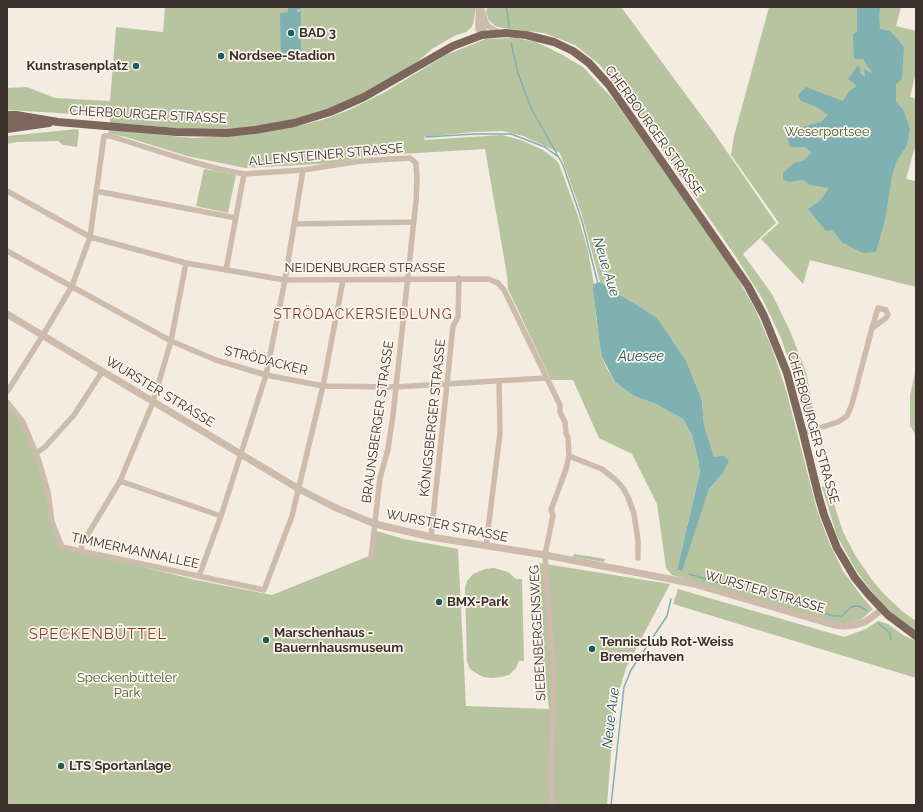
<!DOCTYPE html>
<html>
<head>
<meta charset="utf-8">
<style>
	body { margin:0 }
	#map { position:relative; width:923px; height:812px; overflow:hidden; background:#f4ebe1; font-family:Raleway,sans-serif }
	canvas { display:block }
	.frame { position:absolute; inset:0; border:8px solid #3b302b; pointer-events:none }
</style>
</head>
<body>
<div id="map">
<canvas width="923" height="812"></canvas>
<div class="frame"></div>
</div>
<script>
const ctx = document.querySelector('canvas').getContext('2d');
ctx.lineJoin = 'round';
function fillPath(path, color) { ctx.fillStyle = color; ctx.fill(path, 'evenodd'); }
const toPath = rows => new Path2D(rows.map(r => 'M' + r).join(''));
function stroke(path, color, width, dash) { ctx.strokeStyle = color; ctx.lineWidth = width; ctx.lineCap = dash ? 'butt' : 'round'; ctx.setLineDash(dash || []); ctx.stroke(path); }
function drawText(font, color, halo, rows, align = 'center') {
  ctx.font = font + ' Raleway,sans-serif'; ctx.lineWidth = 3.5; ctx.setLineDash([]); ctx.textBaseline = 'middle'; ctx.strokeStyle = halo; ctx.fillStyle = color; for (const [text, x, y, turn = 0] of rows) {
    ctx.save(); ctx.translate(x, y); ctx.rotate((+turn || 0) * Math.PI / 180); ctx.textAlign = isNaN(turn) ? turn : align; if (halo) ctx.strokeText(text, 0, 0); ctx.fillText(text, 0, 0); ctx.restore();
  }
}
fillPath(toPath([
	[165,7,476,7,473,24,471,28,466,32,454,36,432,49,415,64,398,74,347,102,302,117,278,123,251,128,209,130,177,128,110,123,110,116,7,110,7,88,27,87,55,98,110,101,116,27,163,32],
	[487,7,621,7,712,130,776,223,743,254,772,294,790,331,806,372,816,424,806,418,794,376,781,338,762,298,736,257,620,90,599,64,575,45,544,33,502,28,495,26,489,20,486,13],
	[769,7,901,7,896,26,916,31,916,72,910,97,916,99,916,143,906,179,916,181,916,287,810,260,803,284,761,239,779,223,731,155,734,136],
	[515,38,536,42,561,54,583,67,613,99,729,263,755,309,772,348,786,390,817,510,829,542,843,571,863,598,873,609,862,619,853,622,841,624,832,622,672,575,666,568,657,504,632,454,599,438,573,380,551,380,508,289,507,275,485,149,367,156,336,163,245,168,187,156,126,137,108,133,110,130,193,138,210,137,248,135,302,125,322,120,349,110,385,92,446,55,486,39],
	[503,131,523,136,560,153,582,215,600,282,632,302,702,400,704,425,714,458,723,473,709,489,681,571,677,570,700,472,698,459,692,435,683,419,656,404,634,396,615,382,606,367,602,357,596,317,594,284,588,251,578,216,559,164,555,159,543,150,521,140,502,135,425,140,424,137,474,132],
	[78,129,79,132,77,147,63,145,58,141,17,142,7,144,7,136],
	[204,169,236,175,228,213,196,206],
	[916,369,916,435,910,426,910,395],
	[7,404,23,422,47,492,51,522,62,547,196,580,272,595,369,556,373,530,404,539,458,549,466,706,549,709,544,667,537,656,535,587,539,587,539,563,670,584,626,668,615,704,612,719,617,720,611,752,607,805,7,805],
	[828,485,843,532,855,555,872,580,884,594,903,612,916,621,916,632,893,614,874,594,857,572,837,536,822,487],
	[574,554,594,557,605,559,604,562,573,557],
	[494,568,508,572,516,579,522,579,524,661,519,661,516,668,509,675,501,677,492,678,483,677,476,673,470,669,467,662,465,588,467,581,473,574,485,569],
	[678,589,844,637,866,629,878,621,888,624,903,635,916,641,916,678,673,604]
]), '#b8c4a0');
fillPath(toPath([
	[288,7,300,7,300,9,297,9,297,12,301,12,301,53,281,53,280,13,288,12],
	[857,7,880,7,879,18,880,29,890,31,904,47,902,79,896,84,896,102,903,109,910,129,907,145,896,162,892,176,885,220,876,252,863,253,843,243,832,230,826,231,808,209,820,201,829,188,810,185,803,180,789,182,783,180,783,173,794,163,803,161,812,152,804,147,790,147,786,134,787,125,798,128,821,122,828,115,817,107,801,101,798,95,806,87,843,101,848,92,857,86,848,79,858,65,860,68,860,73,865,77,864,69,873,74,863,59,854,59,853,35,857,31],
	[600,282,657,318,686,361,702,401,704,425,714,457,724,456,729,461,723,473,709,489,682,571,677,570,700,472,698,459,692,435,683,419,656,404,634,396,615,382,602,357,599,339,593,288,594,284]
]), '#7fb0b2');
stroke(toPath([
	[505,7,507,10,509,27],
	[511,43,518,73,531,108,563,165,582,221,598,284],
	[426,137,475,134,511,134,545,147,557,156],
	[689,574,834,616,842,616,851,607,856,606,861,607,866,610],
	[878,623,890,633,891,640],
	[611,805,624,687,631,670,667,616,671,599]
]), '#7fb0b2', 1.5);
stroke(toPath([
	[479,7,478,17,478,29,482,35],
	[482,10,485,20,488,26,498,32],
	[482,18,484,30,482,35],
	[7,191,90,237,186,263,285,280,488,279,498,283,504,290,560,405,560,412,565,422,566,433,568,438,569,456,566,469,551,510,553,515,545,555,554,681,551,776,552,805],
	[96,191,236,218],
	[294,224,414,222],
	[7,251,171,341,216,360,266,375,323,386,395,387,546,378],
	[226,270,244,174],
	[7,392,43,335,72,286,90,237,104,136,110,136,186,160,219,169,244,174,303,170,361,161,410,158,416,163,417,179,416,201,393,415,388,449,380,478,371,558],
	[7,402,23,422,38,458,48,492,52,522,62,547,264,590,292,516,323,386,343,280],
	[803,433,838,422,847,416,852,404,872,328,878,308,886,310,888,315,886,318,872,328],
	[36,453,45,447,74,415,102,372],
	[569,456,602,469,616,480,623,488,628,497,634,514,638,540,638,558],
	[120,481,221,516],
	[431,537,453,326,458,317,459,278],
	[486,546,500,433,499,381],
	[81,551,82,544,120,481,153,402,171,341,186,263],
	[199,576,221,516,266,375,285,280,303,170]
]), '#cdbbac', 5.5);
stroke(toPath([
	[7,314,299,489,334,507,375,524,431,537,545,555,670,579,694,584,834,625,844,626,855,625,865,622,883,609]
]), '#cdbbac', 7);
stroke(toPath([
	[7,115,16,115,58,122,176,132,227,133,255,130,294,123,330,112,346,105,364,97,453,46,482,35,506,33,526,35,554,42,573,51,589,63,609,85,748,286,764,316,787,373,803,433,819,498,824,515,837,548,855,578,869,595,888,615,916,636],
	[7,122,27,121],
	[7,129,49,123]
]), '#7d675c', 8);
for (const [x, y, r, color] of [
	[291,33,4,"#1f5a5e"],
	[221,56,4,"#1f5a5e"],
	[136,66,4,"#1f5a5e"],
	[439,602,4,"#1f5a5e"],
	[266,640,4,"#1f5a5e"],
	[592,649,4,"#1f5a5e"],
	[61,766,4,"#1f5a5e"]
]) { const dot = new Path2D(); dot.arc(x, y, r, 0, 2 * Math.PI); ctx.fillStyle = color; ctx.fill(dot); stroke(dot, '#fbf5ee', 1.5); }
drawText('bold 13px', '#3b302b', '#fbf5ee', [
	["BAD 3",299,33],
	["Nordsee-Stadion",229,56],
	["Kunstrasenplatz",128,66,"right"],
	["BMX-Park",447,602],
	["Marschenhaus -",274,633],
	["Bauernhausmuseum",274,648],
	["Tennisclub Rot-Weiss",600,642],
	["Bremerhaven",600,657],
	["LTS Sportanlage",69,766]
], 'left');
drawText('13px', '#3b302b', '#fbf5ee', [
	["CHERBOURGER STRASSE",148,115,3],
	["CHERBOURGER STRASSE",654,131,54],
	["ALLENSTEINER STRASSE",326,155,-5],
	["NEIDENBURGER STRASSE",365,268],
	["STRÖDACKER",266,361,14],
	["WURSTER STRASSE",160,392,31],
	["KÖNIGSBERGER STRASSE",433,418,-84],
	["BRAUNSBERGER STRASSE",378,422,-82],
	["CHERBOURGER STRASSE",813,428,74],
	["WURSTER STRASSE",447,526,11],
	["TIMMERMANNALLEE",135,551,12],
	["WURSTER STRASSE",765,592,16],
	["SIEBENBERGENSWEG",538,633,-93]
]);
drawText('13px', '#4a5a2e', '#fbf5ee', [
	["Weserportsee",827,132],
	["Speckenbütteler",127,678],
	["Park",127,693]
]);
drawText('italic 14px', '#1f5a5e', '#fbf5ee', [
	["Neue Aue",606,267,73],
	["Auesee",641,357],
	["Neue Aue",611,718,-83]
]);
ctx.letterSpacing = '1px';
drawText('14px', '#8c3b22', '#fbf5ee', [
	["STRÖDACKERSIEDLUNG",363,315]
]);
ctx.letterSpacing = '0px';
ctx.letterSpacing = '1px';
drawText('15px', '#8c3b22', '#fbf5ee', [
	["SPECKENBÜTTEL",98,634]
]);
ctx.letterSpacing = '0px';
</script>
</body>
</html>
